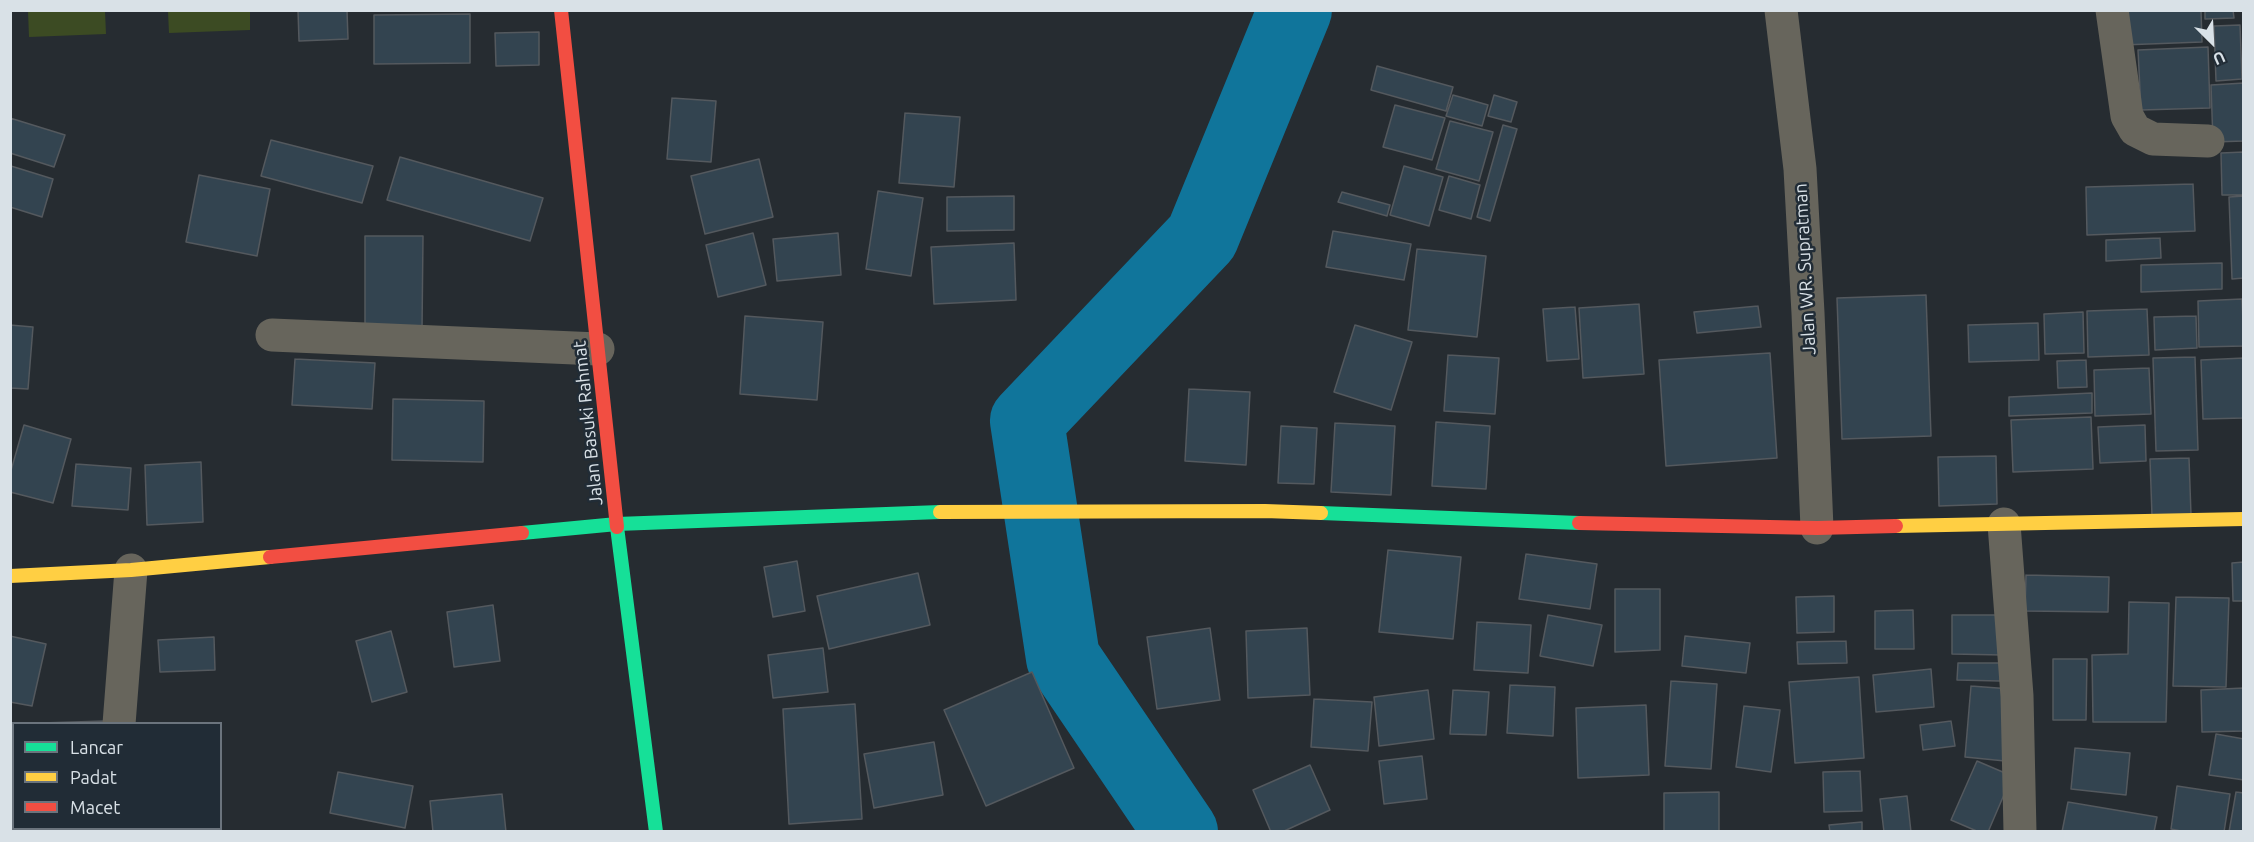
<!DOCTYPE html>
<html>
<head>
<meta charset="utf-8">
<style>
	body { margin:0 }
	#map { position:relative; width:2254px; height:842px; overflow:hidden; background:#262c31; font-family:Ubuntu,sans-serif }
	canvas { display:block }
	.frame { position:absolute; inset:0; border:12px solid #d9e1e7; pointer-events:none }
	.legend { position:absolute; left:12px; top:722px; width:210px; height:108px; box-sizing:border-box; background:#212c36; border:2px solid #6b747d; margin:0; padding:8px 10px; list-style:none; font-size:18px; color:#d9e1e7 }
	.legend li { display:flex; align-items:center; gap:12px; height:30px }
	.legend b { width:30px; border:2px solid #6b747d }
	.north { position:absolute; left:2182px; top:12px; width:60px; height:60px; -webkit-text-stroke:4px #212c36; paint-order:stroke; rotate:156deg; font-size:16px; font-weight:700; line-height:24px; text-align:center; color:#d9e1e7 }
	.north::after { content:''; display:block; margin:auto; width:21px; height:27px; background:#d9e1e7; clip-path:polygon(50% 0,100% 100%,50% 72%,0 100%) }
</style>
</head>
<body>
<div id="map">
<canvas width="2254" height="842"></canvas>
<div class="frame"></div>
<ul class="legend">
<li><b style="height:8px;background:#16e098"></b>Lancar</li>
<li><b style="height:8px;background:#ffcf43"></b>Padat</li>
<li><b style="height:8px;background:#f24e42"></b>Macet</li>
</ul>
<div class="north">U</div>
</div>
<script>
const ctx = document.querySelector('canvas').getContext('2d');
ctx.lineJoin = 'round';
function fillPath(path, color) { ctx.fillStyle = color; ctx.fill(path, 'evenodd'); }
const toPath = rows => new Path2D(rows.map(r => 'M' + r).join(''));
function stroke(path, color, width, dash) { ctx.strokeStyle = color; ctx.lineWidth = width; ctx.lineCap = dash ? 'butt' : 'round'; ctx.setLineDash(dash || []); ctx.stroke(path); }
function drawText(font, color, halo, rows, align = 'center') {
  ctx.font = font + ' Ubuntu,sans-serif'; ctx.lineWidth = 5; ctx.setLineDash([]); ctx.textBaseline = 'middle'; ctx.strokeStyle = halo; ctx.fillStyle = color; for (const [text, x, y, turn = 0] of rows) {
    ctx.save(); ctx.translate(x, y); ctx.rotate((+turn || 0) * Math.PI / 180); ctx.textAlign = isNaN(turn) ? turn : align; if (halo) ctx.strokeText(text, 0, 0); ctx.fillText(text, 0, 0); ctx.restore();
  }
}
fillPath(toPath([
	[28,11,105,11,106,34,29,37],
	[168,11,250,11,250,30,169,33]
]), '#3c4b23');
stroke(toPath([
	[1181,832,1063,658,1027,421,1202,237,1295,10]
]), '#10759b', 74);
const building = toPath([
	[298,10,347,10,348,39,299,41,298,10],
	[2121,10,2201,10,2202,42,2122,45,2121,10],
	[2205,10,2233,10,2234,18,2205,19,2205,10],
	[470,14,470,63,374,64,374,15,470,14],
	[2240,25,2242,79,2216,81,2214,26,2240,25],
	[539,32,539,65,496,66,495,33,539,32],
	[2208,47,2210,108,2141,110,2138,50,2208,47],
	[1377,66,1453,87,1446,111,1371,90,1377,66],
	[2244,83,2244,141,2213,142,2211,85,2244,83],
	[1453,95,1488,105,1482,126,1446,116,1453,95],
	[1494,95,1517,102,1511,122,1488,116,1494,95],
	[672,98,716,101,711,162,667,159,672,98],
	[1395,105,1445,118,1432,160,1383,147,1395,105],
	[905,113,960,117,954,187,899,183,905,113],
	[10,118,65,135,54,167,10,153,10,118],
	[1450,121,1493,132,1479,181,1436,169,1450,121],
	[1503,125,1517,129,1490,221,1477,217,1503,125],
	[271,140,373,166,362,203,261,176,271,140],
	[2244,152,2244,195,2222,195,2221,153,2244,152],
	[400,157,543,198,530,241,387,200,400,157],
	[759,159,773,217,705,234,691,176,759,159],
	[11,166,53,179,42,217,10,207,11,166],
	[1404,166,1443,177,1429,226,1390,215,1404,166],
	[199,175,270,189,257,256,186,242,199,175],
	[1449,176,1480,185,1471,219,1439,210,1449,176],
	[2193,184,2195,231,2087,235,2086,187,2193,184],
	[878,191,923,198,911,276,866,269,878,191],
	[1342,192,1390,205,1387,216,1338,202,1342,192],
	[1014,196,1014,230,947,231,947,197,1014,196],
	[2244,196,2244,278,2232,279,2229,197,2244,196],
	[1333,231,1411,244,1404,280,1326,267,1333,231],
	[753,233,766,285,718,297,706,245,753,233],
	[838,233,841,275,777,281,773,239,838,233],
	[365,236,423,236,422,331,365,332,365,236],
	[2160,238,2161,258,2106,261,2106,240,2160,238],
	[1014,243,1016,300,934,304,931,247,1014,243],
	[1417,249,1486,256,1477,337,1408,330,1417,249],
	[2222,263,2222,289,2141,292,2141,265,2222,263],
	[1926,295,1931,436,1842,439,1837,298,1926,295],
	[2242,299,2244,346,2199,347,2198,301,2242,299],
	[1639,304,1644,374,1583,378,1579,308,1639,304],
	[1758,306,1761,327,1697,333,1694,312,1758,306],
	[1575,307,1579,359,1547,361,1543,309,1575,307],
	[2147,309,2149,355,2088,357,2087,311,2147,309],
	[2083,312,2084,353,2045,354,2044,314,2083,312],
	[745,316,823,322,817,400,740,394,745,316],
	[2196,316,2197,348,2155,350,2154,317,2196,316],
	[2038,323,2039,360,1969,362,1968,325,2038,323],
	[10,325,33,327,28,389,10,388,10,325],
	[1355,325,1412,342,1391,410,1334,392,1355,325],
	[1770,353,1777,458,1666,466,1659,360,1770,353],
	[1448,355,1499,358,1495,414,1444,411,1448,355],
	[2195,357,2198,450,2156,451,2153,358,2195,357],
	[2244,358,2244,418,2203,419,2201,360,2244,358],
	[295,359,375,363,372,409,292,405,295,359],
	[2086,360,2087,387,2058,388,2057,361,2086,360],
	[2149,368,2151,414,2095,416,2094,370,2149,368],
	[1189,389,1250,392,1246,465,1185,461,1189,389],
	[2092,393,2092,413,2009,416,2009,397,2092,393],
	[393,399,484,401,483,462,392,460,393,399],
	[2091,417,2093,469,2013,472,2011,420,2091,417],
	[1436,422,1490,426,1486,489,1432,486,1436,422],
	[1335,423,1395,426,1391,495,1331,492,1335,423],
	[24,425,71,439,53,503,10,492,10,474,24,425],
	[2145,425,2146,461,2100,463,2098,427,2145,425],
	[1281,426,1317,428,1314,484,1278,483,1281,426],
	[1996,456,1997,504,1939,506,1938,457,1996,456],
	[2189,458,2191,515,2152,516,2150,459,2189,458],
	[201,462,203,522,147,525,145,465,201,462],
	[76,464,131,468,128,510,72,506,76,464],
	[1388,550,1461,557,1453,639,1379,632,1388,550],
	[1526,554,1597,564,1590,609,1519,599,1526,554],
	[797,561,805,611,773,617,764,567,797,561],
	[2244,562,2244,601,2233,601,2232,563,2244,562],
	[918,573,930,625,829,649,817,596,918,573],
	[2026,575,2109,577,2108,612,2025,611,2026,575],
	[1615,589,1660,589,1660,650,1615,652,1615,589],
	[1834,596,1834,632,1797,633,1796,597,1834,596],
	[2176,597,2229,598,2226,687,2173,686,2176,597],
	[2129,602,2169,603,2166,722,2093,722,2092,655,2128,654,2129,602],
	[493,605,500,661,454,667,447,612,493,605],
	[1913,610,1914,649,1875,649,1875,611,1913,610],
	[1548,615,1602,625,1593,666,1540,656,1548,615],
	[1952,615,2004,615,2003,655,1952,654,1952,615],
	[1477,622,1531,625,1528,673,1474,670,1477,622],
	[1210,628,1220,700,1157,709,1147,637,1210,628],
	[1307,628,1310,695,1248,698,1246,631,1307,628],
	[391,631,407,692,372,702,356,641,391,631],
	[10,636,46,644,32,706,10,702,10,636],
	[1685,636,1750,643,1746,673,1682,666,1685,636],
	[214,637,215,670,160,672,158,640,214,637],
	[1846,641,1847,663,1798,664,1797,642,1846,641],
	[823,648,828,692,773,698,768,655,823,648],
	[2053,659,2087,659,2086,720,2053,720,2053,659],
	[1958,663,2001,663,2000,681,1957,680,1958,663],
	[1931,669,1934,707,1876,712,1873,675,1931,669],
	[1032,672,1074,768,986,806,944,710,1032,672],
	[1859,677,1864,758,1795,763,1789,682,1859,677],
	[1671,681,1717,684,1711,769,1665,766,1671,681],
	[1510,685,1555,687,1553,736,1507,733,1510,685],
	[1971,686,2011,689,2005,761,1965,757,1971,686],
	[2244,688,2244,731,2202,732,2201,690,2244,688],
	[1428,690,1434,739,1379,746,1374,697,1428,690],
	[1453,690,1489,692,1486,735,1450,734,1453,690],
	[1314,699,1372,702,1368,751,1311,747,1314,699],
	[855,704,862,819,789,824,783,709,855,704],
	[1646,705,1649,775,1578,778,1576,708,1646,705],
	[1744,706,1780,710,1771,772,1736,767,1744,706],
	[105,721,105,724,41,724,41,723,105,721],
	[1951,721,1955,746,1923,750,1920,725,1951,721],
	[2216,734,2244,739,2244,780,2209,775,2216,734],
	[934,742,943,795,874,808,864,754,934,742],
	[2075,748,2130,753,2126,795,2071,789,2075,748],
	[1422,756,1427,799,1384,804,1379,761,1422,756],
	[1977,761,2012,776,1988,832,1979,832,1951,820,1977,761],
	[1310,765,1330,810,1282,832,1271,832,1253,790,1310,765],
	[1860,771,1862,811,1824,812,1823,772,1860,771],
	[338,772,413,786,405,828,330,813,338,772],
	[2177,786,2230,794,2224,832,2186,832,2171,829,2177,786],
	[1719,792,1719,832,1664,832,1664,793,1719,792],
	[2236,792,2244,793,2244,832,2229,832,2236,792],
	[502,794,506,832,433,832,430,801,502,794],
	[1907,796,1911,832,1884,832,1880,799,1907,796],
	[2068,802,2157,817,2154,832,2062,832,2068,802],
	[1862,822,1862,832,1830,832,1829,825,1862,822]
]);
fillPath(building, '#334450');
stroke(building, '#54595e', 1.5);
stroke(toPath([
	[1781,10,1800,169,1808,313,1817,528],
	[2112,10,2127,116,2135,130,2153,139,2208,141],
	[272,335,598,349],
	[2004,524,2017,696,2020,832],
	[119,724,131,570],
	[115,832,115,828]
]), '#67655c', 33);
stroke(toPath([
	[1321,513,1579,523],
	[617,527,656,832],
	[522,533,617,524,940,512]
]), '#16e098', 14);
stroke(toPath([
	[940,512,1265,511,1321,513],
	[1896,526,2244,519],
	[10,576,131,570,270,557]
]), '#ffcf43', 14);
stroke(toPath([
	[561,10,617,527],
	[1579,523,1817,528,1896,526],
	[270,557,522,533]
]), '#f24e42', 14);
drawText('18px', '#d9e1e7', '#212c36', [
	["Jalan WR. Supratman",1805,269,-93],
	["Jalan Basuki Rahmat",588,423,-96]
]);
</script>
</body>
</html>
